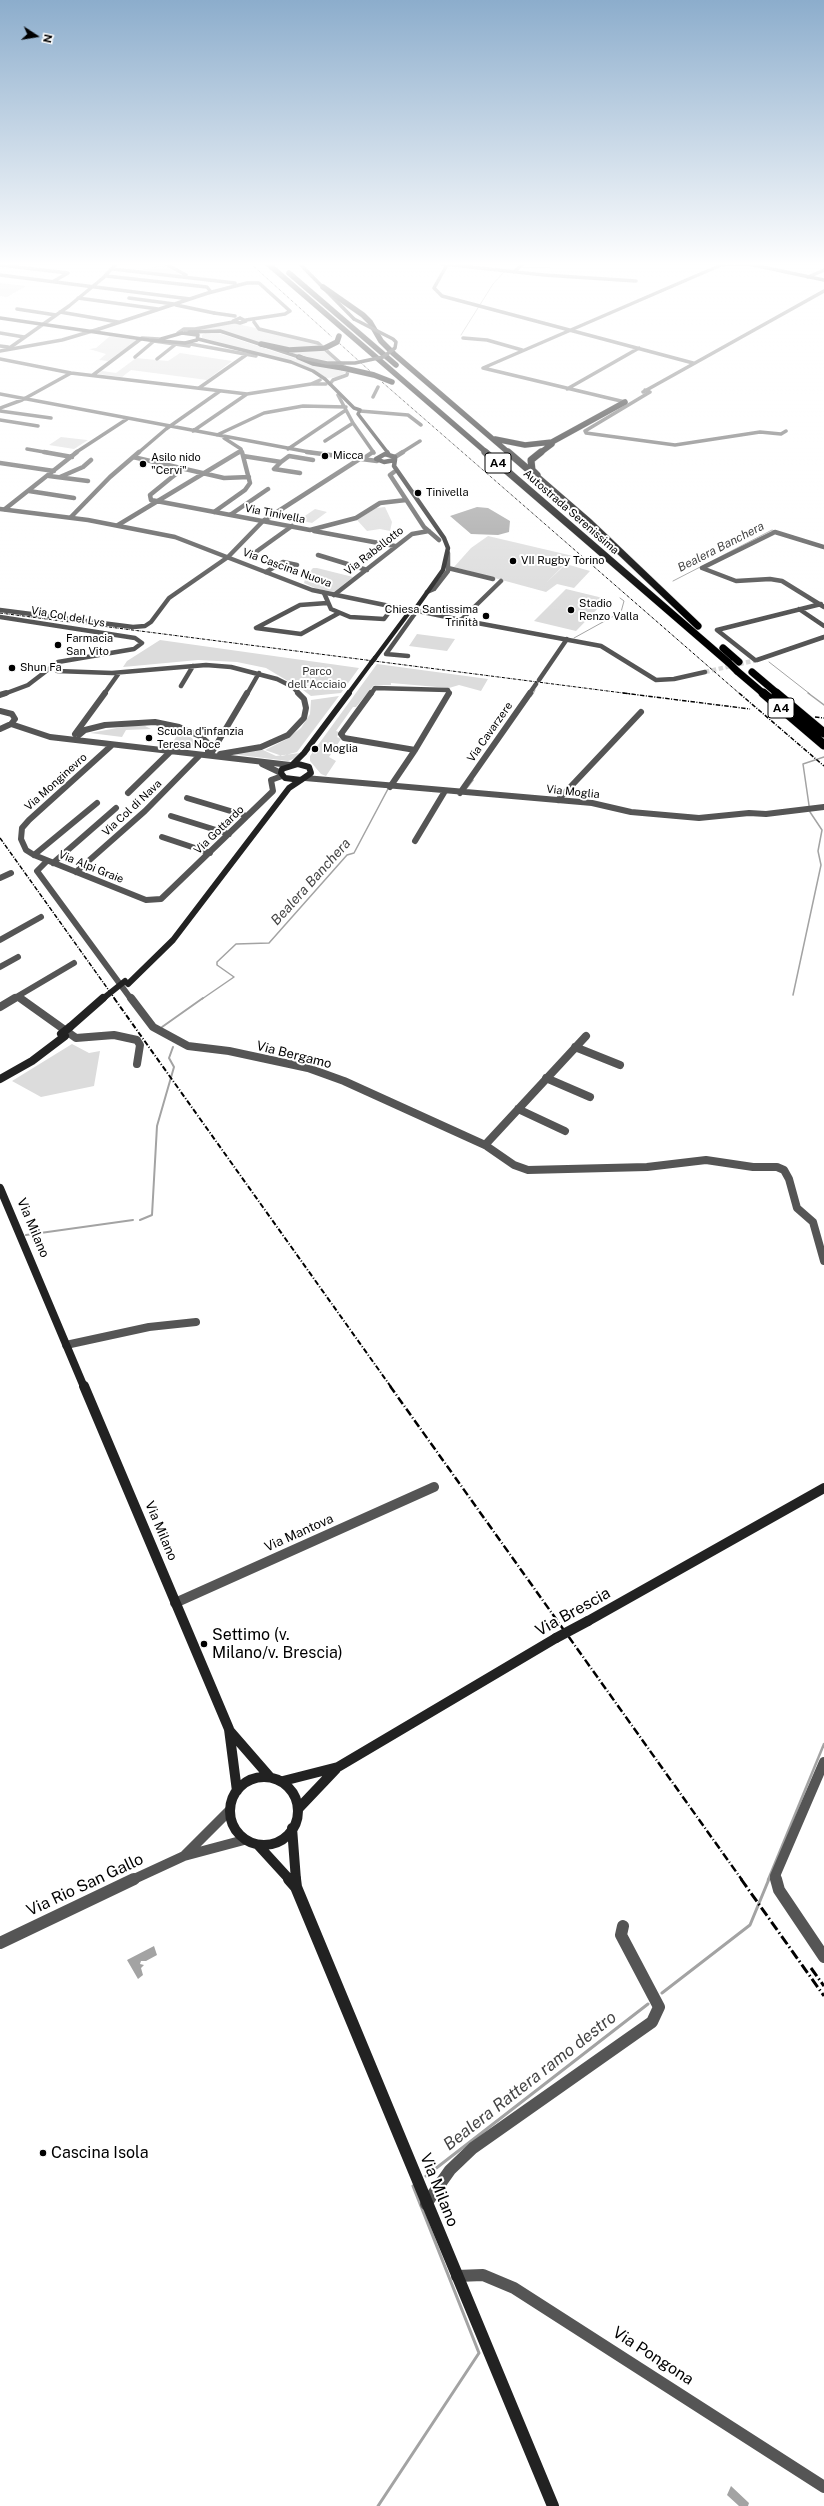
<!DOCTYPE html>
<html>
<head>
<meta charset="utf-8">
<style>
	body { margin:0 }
	#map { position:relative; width:824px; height:2506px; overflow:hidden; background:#fff; font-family:"Public Sans",sans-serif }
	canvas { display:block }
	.north { position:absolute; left:16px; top:16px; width:40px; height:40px; -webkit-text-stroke:3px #fff; paint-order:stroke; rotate:102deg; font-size:11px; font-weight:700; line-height:16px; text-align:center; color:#000 }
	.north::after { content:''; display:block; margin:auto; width:14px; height:18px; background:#000; clip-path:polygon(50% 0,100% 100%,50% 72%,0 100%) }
</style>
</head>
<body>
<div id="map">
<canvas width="824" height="2506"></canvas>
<div class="north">N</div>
</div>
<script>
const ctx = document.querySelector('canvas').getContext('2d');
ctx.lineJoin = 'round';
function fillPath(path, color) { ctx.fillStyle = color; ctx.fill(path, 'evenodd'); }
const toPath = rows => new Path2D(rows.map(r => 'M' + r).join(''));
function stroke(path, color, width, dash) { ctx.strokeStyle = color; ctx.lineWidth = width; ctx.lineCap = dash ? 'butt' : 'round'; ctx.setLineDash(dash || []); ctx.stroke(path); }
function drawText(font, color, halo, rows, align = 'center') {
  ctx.font = font + ' "Public Sans",sans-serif'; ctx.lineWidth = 4; ctx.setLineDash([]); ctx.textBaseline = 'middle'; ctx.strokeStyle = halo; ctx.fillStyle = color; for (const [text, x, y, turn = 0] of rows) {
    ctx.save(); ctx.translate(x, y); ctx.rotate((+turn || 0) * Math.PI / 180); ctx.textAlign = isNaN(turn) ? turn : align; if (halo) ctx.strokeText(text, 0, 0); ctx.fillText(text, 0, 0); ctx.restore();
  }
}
fillPath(toPath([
	[164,265,183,276,137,271],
	[0,283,26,286,7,297,0,296],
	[233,323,309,340,323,347,299,350,261,343,216,329,188,331],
	[207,332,218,333,309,363,346,372,338,377,327,378,300,364,202,340,202,335],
	[110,336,137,340,108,361,99,360,106,354,89,349,96,348],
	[324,349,336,362,310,358,286,351],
	[180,353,232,361,207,380,131,370,122,377,98,374,102,371,116,373,136,358,168,361],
	[61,437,87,440,88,440,74,449,49,445],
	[385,507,392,522,390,531,380,529,367,531,357,520,376,508],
	[315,509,327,512,312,523,299,520],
	[488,536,573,556,547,582,566,564,590,571,574,588,557,584,546,592,454,567,471,548],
	[313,568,317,568,353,577,334,592,317,589,304,583,306,576],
	[566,589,607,599,576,631,534,621],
	[417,634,455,639,447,651,409,646],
	[160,640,359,668,341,693,311,696,303,690,266,668,237,662,198,660,123,667,127,661],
	[377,664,488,679,481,691,459,685,449,688,391,683,391,685,374,685,356,707,353,707,336,731,339,732,337,737,341,739,329,757,336,761,326,776,321,774,310,761,310,756],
	[339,696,297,752,282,756,265,750,285,740,301,728,310,714,311,700],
	[133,725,145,726,151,729,126,730,122,737,90,733],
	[167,729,189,736,205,748,173,742,176,737,156,731],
	[261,749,276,756,300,753,296,758,288,761,232,754],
	[72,1044,89,1053,100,1051,94,1086,41,1097,12,1081]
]), '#dcdcdc');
fillPath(toPath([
	[477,507,488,508,510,521,509,532,498,535,471,534,450,516],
	[154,1946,157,1955,146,1961,141,1961,140,1964,144,1965,141,1968,143,1975,138,1979,127,1960],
	[731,2486,749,2503,748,2506,739,2506,727,2495]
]), '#a3a3a3');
stroke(toPath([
	[522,268,548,268,555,263],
	[461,335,493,284,504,272],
	[673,581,772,530,775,531],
	[574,638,621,612,624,601,620,598],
	[769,662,810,694],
	[533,694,535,690]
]), '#a3a3a3', 1);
stroke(toPath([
	[808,693,824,705],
	[531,696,533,693],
	[466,789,473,780],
	[793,995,821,865,818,851,822,830,810,812,803,764,824,757],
	[202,999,234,977,217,965,217,962,236,944,269,943,347,855,354,853,389,787]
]), '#a3a3a3', 1.5);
stroke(toPath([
	[162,1027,203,998],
	[140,1220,152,1215,157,1126,174,1067,169,1058,173,1047],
	[26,1235,133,1220]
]), '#a3a3a3', 2);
stroke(toPath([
	[768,1880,824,1744]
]), '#a3a3a3', 2.5);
stroke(toPath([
	[662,1993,750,1925,769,1879],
	[426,2176,648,2004],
	[378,2506,479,2353,413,2186]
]), '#a3a3a3', 3);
stroke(toPath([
	[705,672,757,660]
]), '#d9d9d9', 4.5, [4.5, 2.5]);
const motorwayFar2 = toPath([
	[267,263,487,453],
	[289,273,396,365],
	[323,287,363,315,370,322,381,341,394,354,509,453],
	[261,344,289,350],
	[299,357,313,363,343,368],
	[495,439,525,445,552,442,625,402],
	[540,453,552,444]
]);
const motorwayFar1 = toPath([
	[485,452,729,663],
	[508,452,590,523,698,626],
	[537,475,532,470,531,460,541,452],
	[723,648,739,662],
	[737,671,764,694],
	[752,672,778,694]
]);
const motorway = toPath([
	[763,693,824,745],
	[776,693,824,733]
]);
stroke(motorwayFar2, '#dbdbdb', 6);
stroke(motorwayFar1, '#dbdbdb', 8);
stroke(motorway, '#dbdbdb', 10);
stroke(toPath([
	[214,313,235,316]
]), '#555', 3.5);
stroke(toPath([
	[164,263,186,275],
	[434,263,544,275,636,281],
	[448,263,434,288,442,296,693,363],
	[591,263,595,263],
	[728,264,746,264],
	[0,265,68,273,54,281],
	[113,269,235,283],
	[514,272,524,263],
	[0,275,190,299],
	[208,293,247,283,259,283,290,311,285,314,246,320],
	[78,298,158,309],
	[129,298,174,304],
	[176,305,214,313],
	[17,309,56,315],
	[60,312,118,322],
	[240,318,246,321,240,323,233,321,240,318],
	[254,322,259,329,318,343,346,368],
	[99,329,211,292,207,287,106,276],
	[195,329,233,322],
	[0,333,24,337],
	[178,333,184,329,195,329,187,330,185,333],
	[463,338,487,340,522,350],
	[185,343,256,356],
	[0,346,8,347],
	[8,349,69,306,103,278,117,263],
	[135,357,154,341,189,346],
	[0,359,71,373,247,394,311,384],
	[157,359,176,344],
	[93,375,142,338,159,339],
	[320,380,311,384,326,384],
	[330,384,333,380,347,375,348,370],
	[199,388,246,355],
	[567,389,639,348],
	[645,390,650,392,585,431,586,433,675,445,760,432,781,434,786,431],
	[643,392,824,291],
	[0,394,314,453],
	[338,395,353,423,374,453],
	[373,397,378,387],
	[625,402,483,368,721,265,732,263],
	[0,408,22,400,71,373],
	[0,411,51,418],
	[360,411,408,415,421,425],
	[0,420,38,426],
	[193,431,247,394],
	[217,435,264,413,303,406,346,407],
	[224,438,241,449,242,453],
	[325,441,353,423],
	[27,449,50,453],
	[288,449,346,410],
	[75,453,127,419],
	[138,453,166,429,220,391],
	[238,453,241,451],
	[401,453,420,441]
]), '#555', 3.5);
stroke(toPath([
	[44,452,72,457],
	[307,452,377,461],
	[243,456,281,462,274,469,300,473],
	[133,457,224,478,249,477],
	[395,457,403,452],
	[364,458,373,452],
	[281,462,289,456,313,460],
	[0,463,54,471],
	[182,469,150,495,151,500,310,530,356,518,380,503,406,500],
	[394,472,390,475,424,527,439,540],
	[49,476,88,481],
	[60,477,83,467,91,460],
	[29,491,74,498],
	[5,509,77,452],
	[214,512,245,490,250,483,242,452],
	[230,515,268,489],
	[71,517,110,477,139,452],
	[118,525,239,452],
	[314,531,395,546],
	[824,547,775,532,702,568,736,581,770,579,782,581,824,607],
	[253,554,292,526],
	[318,555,367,570],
	[448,568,493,579],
	[266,572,283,562,297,565],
	[427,592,434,589,448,571,448,553],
	[324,593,331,609,350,617,384,619,393,607],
	[334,595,412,534,429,531],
	[327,603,300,605,256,628,301,634,339,613],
	[799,609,824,626],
	[0,610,133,627,145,626,151,622,169,598,228,557,263,521,358,460],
	[0,617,135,638,142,643,134,649,58,662,28,685,4,694],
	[461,620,601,646,656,680,674,679,705,672],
	[461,620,501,581],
	[408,656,386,654,416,612],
	[755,660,717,630,821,604],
	[757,660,824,637],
	[57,671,112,673,206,665,231,667,277,679,293,687,299,694],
	[539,680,567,639],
	[181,686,193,666],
	[104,694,119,673],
	[247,694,259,673],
	[371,694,375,688,448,690,449,694],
	[529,694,536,684]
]), '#555', 4.5);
stroke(toPath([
	[371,693,341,734,344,738,415,750],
	[0,695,6,693],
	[0,711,12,714,15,719,11,724,0,729],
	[11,724,50,737,290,765],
	[75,734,105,693],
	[79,735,85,730,105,725,155,722,179,727,200,736,208,743,208,752],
	[112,745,29,820,22,828,21,839,26,850,34,855,146,900,161,899,273,791,271,780,282,776],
	[415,750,449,693],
	[212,752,247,693],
	[220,754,261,747,288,735,304,718,306,708,304,699,298,693],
	[262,764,281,773],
	[305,778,592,803,631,812,699,818,749,813,766,814,824,807],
	[390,787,415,750],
	[128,793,170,752],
	[460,793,530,693],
	[187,798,247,816],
	[558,800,641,712],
	[171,816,229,834],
	[162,837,210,853],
	[415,841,445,791],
	[34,855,97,803],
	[47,861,37,871,131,999],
	[53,863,116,808],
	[76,872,145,811,199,756],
	[0,878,11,873],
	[0,940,41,917],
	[0,967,18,957],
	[18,997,21,999],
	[13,999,74,963]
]), '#555', 6);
stroke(toPath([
	[20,998,76,1038,114,1035,137,1040,140,1045,137,1064],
	[131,998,153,1027,188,1046,229,1051,308,1068,344,1081,485,1145,514,1165,528,1170,647,1167,706,1160,753,1167,777,1167,784,1170,789,1179,797,1208,813,1222,824,1261],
	[0,1007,15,998],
	[575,1047,620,1065],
	[546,1078,590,1097],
	[518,1109,565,1131],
	[485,1145,586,1036],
	[66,1345,149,1327,196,1322]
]), '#555', 8);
stroke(toPath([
	[175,1603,434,1487],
	[776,1880,775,1876,824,1762]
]), '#555', 10);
stroke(toPath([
	[776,1879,779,1890,824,1957],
	[426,2204,450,2170,473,2148,652,2022,659,2007,621,1935,623,1926],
	[457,2276,483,2275,514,2288,824,2487]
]), '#555', 12);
stroke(toPath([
	[808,277,824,270],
	[0,351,62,340,99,329]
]), '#555', 3.5);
stroke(toPath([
	[0,509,88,520,175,537,312,590,409,610],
	[418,611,461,620]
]), '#555', 4.5);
stroke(toPath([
	[184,1856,229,1811],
	[132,1880,184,1856,244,1840]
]), '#555', 10);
stroke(toPath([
	[0,1943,134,1879]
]), '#555', 12);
stroke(toPath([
	[299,263,354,319],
	[744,263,824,280],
	[0,318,149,340,185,343,197,340,198,335],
	[189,332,220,331,299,357],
	[161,339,182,333,197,335],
	[198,339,291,362,313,371,325,379,354,408,360,410,358,414,388,453]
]), '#222', 3.5);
stroke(toPath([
	[387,452,389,455],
	[385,454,395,457,395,460,384,462,376,459,385,454],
	[395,460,394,466,444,538,448,548,443,570,416,608],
	[375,658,410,611],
	[348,694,371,663]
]), '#222', 4.5);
stroke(toPath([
	[293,764,304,753,349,693],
	[298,764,309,767,311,773,301,780,285,778,281,773,282,769,298,764],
	[128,984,173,940,289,788,301,780],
	[102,999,105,997]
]), '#222', 6);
stroke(toPath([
	[70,1027,103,998],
	[0,1079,32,1061,65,1036],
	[0,1188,84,1387]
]), '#222', 8);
stroke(toPath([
	[84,1386,229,1729,237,1791],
	[588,1621,824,1488],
	[229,1730,269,1776],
	'230 1811a34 34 0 1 1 68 0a34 34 0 1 1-68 0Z',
	[283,1781,338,1767,556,1638],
	[298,1809,336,1769],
	[292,1828,296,1880],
	[258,1845,290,1880]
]), '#222', 10);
stroke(toPath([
	[289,1879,296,1887,553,2506],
	[295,1879,296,1887]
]), '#222', 12);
stroke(motorwayFar2, '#000', 5.5);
stroke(motorwayFar1, '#000', 7);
stroke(motorway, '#000', 9);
stroke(toPath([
	[250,263,332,337],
	[339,343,371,372],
	[382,382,740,694],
	[0,613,631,694]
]), '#000', 1, [3, 1, 0.5, 1]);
stroke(toPath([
	[623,693,750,709],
	[739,693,824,766],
	[815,717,824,718],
	[0,838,115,999]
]), '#000', 1.5, [4.5, 1.5, 1, 1.5]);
stroke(toPath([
	[114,998,391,1387]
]), '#000', 2, [5.5, 2, 1, 2]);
stroke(toPath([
	[390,1386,742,1880]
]), '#000', 2.5, [8, 2.5, 1, 2.5]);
stroke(toPath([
	[741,1879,824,1996],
	[811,1968,824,1986]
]), '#000', 3, [10, 3, 1.5, 3]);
const motorwayBridgeFar1 = toPath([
	[289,350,325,348,337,342,339,336],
	[343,368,374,375,392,382]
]);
const motorwayBridge = toPath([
	[729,663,737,671]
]);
stroke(motorwayBridgeFar1, '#dbdbdb', 6, []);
stroke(motorwayBridge, '#dbdbdb', 8, []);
stroke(toPath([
	[299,357,327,363,355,363,383,357,395,348,396,342,393,339,354,319]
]), '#222', 3.5);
stroke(toPath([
	[371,663,375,658]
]), '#222', 4.5);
stroke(toPath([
	[105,997,125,981]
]), '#222', 6);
stroke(toPath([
	[61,1034,70,1027]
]), '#222', 8);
stroke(toPath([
	[556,1638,588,1621]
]), '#222', 10);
stroke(motorwayBridgeFar1, '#000', 5.5);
stroke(motorwayBridge, '#000', 7);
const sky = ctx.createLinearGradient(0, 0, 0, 614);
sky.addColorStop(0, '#8cadcc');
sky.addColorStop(0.43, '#fff');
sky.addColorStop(1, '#ffffff00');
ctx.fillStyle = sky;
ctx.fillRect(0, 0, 824, 614);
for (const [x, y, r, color] of [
	[325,456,4,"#000"],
	[143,464,4,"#000"],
	[418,493,4,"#000"],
	[513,561,4,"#000"],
	[571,610,4,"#000"],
	[486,616,4,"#000"],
	[58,645,4,"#000"],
	[12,668,4,"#000"],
	[149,738,4,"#000"],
	[315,749,4,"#000"],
	[204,1644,4,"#000"],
	[43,2153,4,"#000"]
]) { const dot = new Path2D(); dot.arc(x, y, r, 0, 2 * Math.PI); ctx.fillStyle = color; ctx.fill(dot); stroke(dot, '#fff', 1.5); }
drawText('11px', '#000', '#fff', [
	["Micca",333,456],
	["Asilo nido",151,458],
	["\"Cervi\"",151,471],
	["Tinivella",426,493],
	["VII Rugby Torino",521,561],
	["Stadio",579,604],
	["Renzo Valla",579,617],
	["Chiesa Santissima",478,610,"right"],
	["Trinità",478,623,"right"],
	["Farmacia",66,639],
	["San Vito",66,652],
	["Shun Fa",20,668],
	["Scuola d'infanzia",157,732],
	["Teresa Noce",157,745],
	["Moglia",323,749]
], 'left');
drawText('11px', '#000', '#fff', [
	["Autostrada Serenissima",571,512,41],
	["Via Tinivella",275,514,11],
	["Via Rabellotto",374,551,-38],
	["Via Cascina Nuova",287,568,20],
	["Via Col del Lys",68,617,10],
	["Via Cavarzere",490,732,-55],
	["Via Monginevro",56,782,-42],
	["Via Moglia",573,792,6],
	["Via Col di Nava",132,808,-43],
	["Via Gottardo",219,830,-44],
	["Via Alpi Graie",91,867,22]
]);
drawText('11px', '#333', '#fff', [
	["Parco",317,672],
	["dell'Acciaio",317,685]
]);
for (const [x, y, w] of [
	[498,463,26],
	[781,708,26]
]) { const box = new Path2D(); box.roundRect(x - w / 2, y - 10, w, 20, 3); ctx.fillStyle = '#fff'; ctx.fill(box); stroke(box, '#000', 1); }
drawText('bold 12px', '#000', null, [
	["A4",498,463],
	["A4",781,708]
]);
drawText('italic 12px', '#444', '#fff', [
	["Bealera Banchera",721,547,-27]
]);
drawText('13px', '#000', '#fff', [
	["Via Bergamo",294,1055,14],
	["Via Milano",33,1228,67],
	["Via Milano",161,1531,67],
	["Via Mantova",299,1533,-24]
]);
drawText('italic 14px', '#444', '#fff', [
	["Bealera Banchera",311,882,-48]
]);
drawText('16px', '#000', '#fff', [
	["Via Brescia",573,1612,-29],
	["Via Rio San Gallo",85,1885,-25],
	["Via Milano",439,2190,68],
	["Via Pongona",653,2356,33]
]);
drawText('16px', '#000', '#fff', [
	["Settimo (v.",212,1635],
	["Milano/v. Brescia)",212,1653],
	["Cascina Isola",51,2153]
], 'left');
drawText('italic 17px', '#444', '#fff', [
	["Bealera Rattera ramo destro",530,2081,-38]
]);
</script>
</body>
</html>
